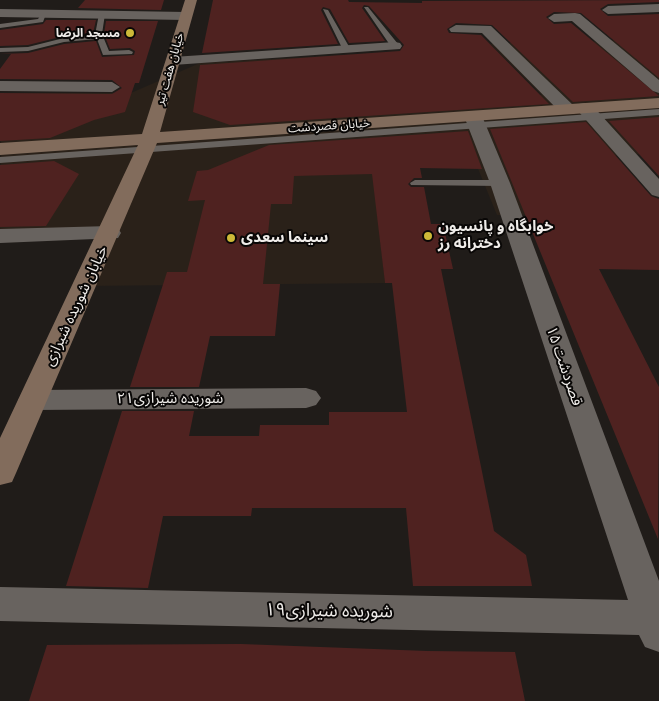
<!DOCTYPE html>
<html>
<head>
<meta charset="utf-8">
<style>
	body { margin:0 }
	canvas { display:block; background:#201c19 }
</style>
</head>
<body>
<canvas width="659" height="701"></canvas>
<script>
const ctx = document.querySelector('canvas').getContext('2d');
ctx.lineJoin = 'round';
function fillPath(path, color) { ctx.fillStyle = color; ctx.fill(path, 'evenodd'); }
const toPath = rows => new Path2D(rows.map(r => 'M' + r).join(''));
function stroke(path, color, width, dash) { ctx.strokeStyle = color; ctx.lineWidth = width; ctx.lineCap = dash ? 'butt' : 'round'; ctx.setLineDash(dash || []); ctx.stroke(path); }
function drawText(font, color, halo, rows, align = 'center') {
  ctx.font = font + ' Figtree,"Noto Sans Arabic",sans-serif'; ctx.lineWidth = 4; ctx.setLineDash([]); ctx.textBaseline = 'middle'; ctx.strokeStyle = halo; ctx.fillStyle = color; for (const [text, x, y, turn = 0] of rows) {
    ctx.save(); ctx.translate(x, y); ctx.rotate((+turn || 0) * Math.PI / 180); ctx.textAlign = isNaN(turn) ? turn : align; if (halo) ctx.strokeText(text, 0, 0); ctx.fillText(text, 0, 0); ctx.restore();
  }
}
fillPath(toPath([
	[659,38,659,153,548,160,593,214,497,215,472,154,371,153,385,283,80,286,101,234,0,235,1,93,131,93,200,63,433,50,514,95,542,95,491,44,532,42,548,44]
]), '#2a2119');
fillPath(toPath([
	[85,0,164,0,161,10,78,8],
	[213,0,348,0,349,2,422,3,422,1,659,0,659,2,608,4,600,9,608,16,659,14,659,78,581,13,554,12,546,17,554,24,571,23,659,96,573,102,492,25,456,23,447,29,449,33,481,35,549,104,230,125,193,112,200,65,400,51,404,45,369,6,364,5,362,8,385,41,349,43,330,9,323,7,321,10,338,44,202,53],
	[46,20,96,20,93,33,64,36,28,45,0,46,0,30,43,24],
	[106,21,158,21,139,83,135,83,125,112,94,120,50,138,0,141,0,93,112,94,122,88,112,80,0,79,0,69,11,54,0,54,28,53,64,44,96,41,102,57,134,55,135,51,130,48,110,49,104,34],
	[659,117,659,176,609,121],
	[586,122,651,196,659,199,659,270,599,269,659,387,658,539,490,129],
	[468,131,482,169,420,168,422,178,414,178,408,184,411,187,424,187,431,224,443,224,453,269,441,269,494,531,526,555,532,586,413,586,406,508,252,508,251,516,163,516,148,588,66,586,122,411,194,411,189,436,259,436,260,425,329,425,329,412,407,412,392,283,385,283,372,174,294,176,292,204,271,204,263,284,280,284,275,336,210,336,199,387,130,387,167,272,187,272,205,200,188,201,197,171,208,170,269,145],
	[54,161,79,174,46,226,0,227,0,165],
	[241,644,427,651,515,652,525,701,29,701,47,645]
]), '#4f2220');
fillPath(toPath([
	[364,7,368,7,398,44,398,48,392,48,364,7],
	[323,9,328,10,351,50,350,52,343,50,323,9],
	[43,12,46,14,43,22,0,28,0,24,38,19,43,12],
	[102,12,105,14,102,34,109,51,129,50,133,52,132,54,103,55,97,39,64,42,28,51,0,52,0,48,28,47,64,38,95,35,99,14,102,12],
	[659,109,659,115,0,163,0,157,659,109],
	[415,180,500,180,505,183,500,186,411,185,410,183,415,180]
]), '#68635f');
fillPath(toPath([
	[659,4,659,12,608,14,602,10,608,6,659,4],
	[0,9,186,12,192,16,186,20,0,17,0,9],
	[575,13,580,14,659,80,659,93,653,91,572,21,554,22,548,18,554,14,575,13],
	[456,25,491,26,574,106,576,110,574,114,562,114,482,33,451,32,449,29,456,25],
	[395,42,400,43,402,46,400,49,173,65,166,61,173,57,395,42],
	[0,81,112,82,120,87,112,92,0,91,0,81],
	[585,103,591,104,659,179,659,197,652,195,579,112,577,108,579,104,585,103],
	[473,111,479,112,482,116,510,183,659,581,659,652,645,647,639,635,0,621,0,587,628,600,490,183,464,116,467,112,473,111],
	[110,226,118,228,121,233,118,238,0,243,0,229,110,226],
	[306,388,316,391,321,398,316,405,306,408,33,410,23,407,18,400,23,393,33,390,306,388]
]), '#68635f');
fillPath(toPath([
	[185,0,197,0,160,132,659,98,659,108,157,143,16,473,12,482,0,485,0,438,138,145,0,155,0,143,142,134,185,0]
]), '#826c5c');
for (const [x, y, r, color] of [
	[130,33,5,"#cdb938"],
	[428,236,5,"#cdb938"],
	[231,238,5,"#cdb938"]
]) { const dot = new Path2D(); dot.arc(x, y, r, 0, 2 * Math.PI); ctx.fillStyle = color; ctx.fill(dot); stroke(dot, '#090706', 2); }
drawText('bold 12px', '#efece9', '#090706', [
	["مسجد الرضا",120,33]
], 'right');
drawText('12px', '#efece9', '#090706', [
	["خیابان هفت تیر",170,69,-74],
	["خیابان قصردشت",329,126,-4]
]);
drawText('bold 15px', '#efece9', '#090706', [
	["خوابگاه و پانسیون",438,227],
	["دخترانه رز",438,244],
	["سینما سعدی",241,238]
], 'left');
drawText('15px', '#efece9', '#090706', [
	["خیابان شوریده شیرازی",76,306,-65],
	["قصردشت ۱۵",564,366,71],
	["شوریده شیرازی۲۱",170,399]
]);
drawText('18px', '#efece9', '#090706', [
	["شوریده شیرازی۱۹",329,611,1]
]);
</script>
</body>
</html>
